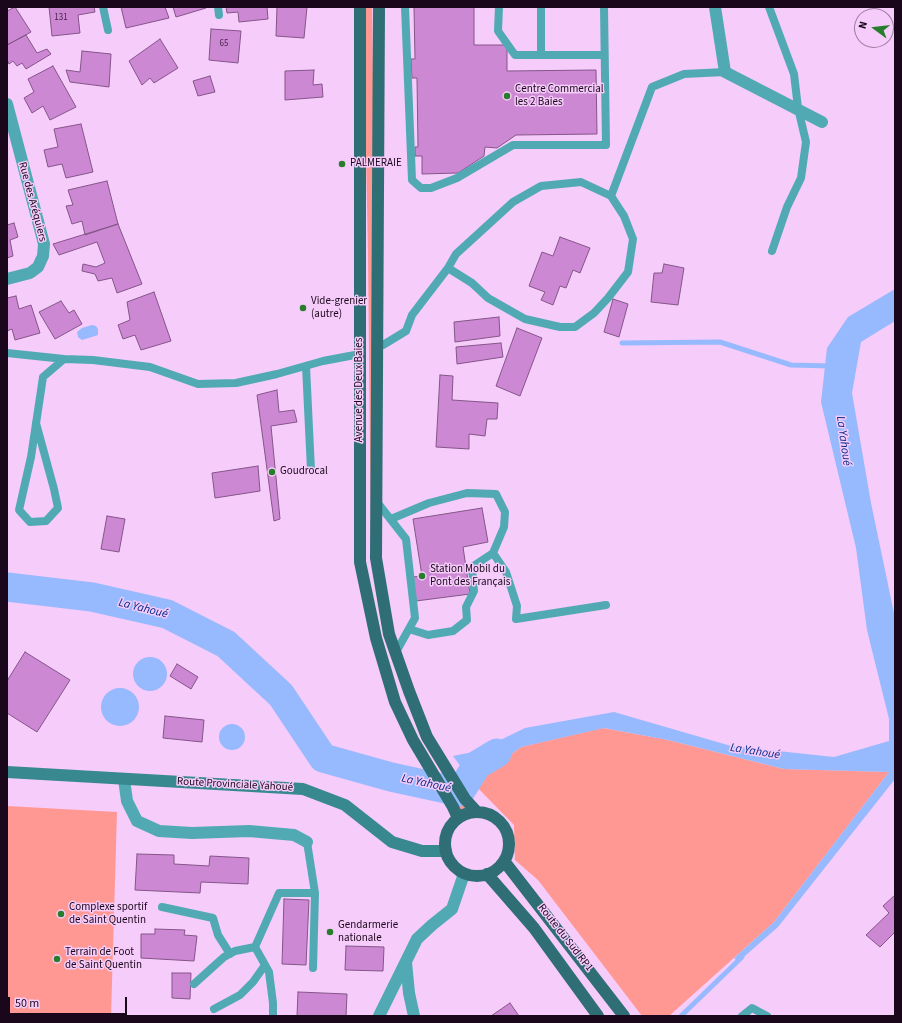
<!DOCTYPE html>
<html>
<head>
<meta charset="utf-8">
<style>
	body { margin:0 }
	#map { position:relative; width:902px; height:1023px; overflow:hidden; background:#f6ccfa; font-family:"Source Sans 3",sans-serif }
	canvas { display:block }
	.frame { position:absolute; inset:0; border:8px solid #1a071b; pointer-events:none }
	.north { position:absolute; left:854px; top:8px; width:40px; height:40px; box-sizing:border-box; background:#f6ccfa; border:1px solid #9e7da1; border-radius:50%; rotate:285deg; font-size:11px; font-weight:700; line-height:16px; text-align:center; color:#1a071b }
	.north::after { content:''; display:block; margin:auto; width:14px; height:18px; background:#277d2b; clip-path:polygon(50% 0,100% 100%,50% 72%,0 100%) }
	.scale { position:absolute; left:8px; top:997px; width:119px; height:18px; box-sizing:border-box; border:2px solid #1a071b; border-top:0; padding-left:5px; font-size:12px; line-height:14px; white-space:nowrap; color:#1a071b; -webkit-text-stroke:3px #f6ccfa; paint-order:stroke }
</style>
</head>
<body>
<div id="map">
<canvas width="902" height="1023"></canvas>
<div class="frame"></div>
<div class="north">N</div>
<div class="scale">50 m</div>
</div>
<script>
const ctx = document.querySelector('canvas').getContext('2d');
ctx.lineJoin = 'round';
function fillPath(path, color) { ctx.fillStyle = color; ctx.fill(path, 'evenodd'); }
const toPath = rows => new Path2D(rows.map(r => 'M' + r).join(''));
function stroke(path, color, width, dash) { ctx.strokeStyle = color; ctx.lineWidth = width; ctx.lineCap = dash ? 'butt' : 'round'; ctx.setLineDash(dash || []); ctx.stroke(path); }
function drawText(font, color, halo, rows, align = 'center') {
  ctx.font = font + ' "Source Sans 3",sans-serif'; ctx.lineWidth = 3; ctx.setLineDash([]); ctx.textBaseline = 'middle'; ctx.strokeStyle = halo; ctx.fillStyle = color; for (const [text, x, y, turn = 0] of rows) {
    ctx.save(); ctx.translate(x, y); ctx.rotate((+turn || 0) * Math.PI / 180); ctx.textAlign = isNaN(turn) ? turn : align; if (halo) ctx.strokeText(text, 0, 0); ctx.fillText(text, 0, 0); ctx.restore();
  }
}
fillPath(toPath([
	[363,7,372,7,376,296,375,556,398,672,470,809,461,813,452,789,421,737,388,649,371,550,368,254],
	[603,728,668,740,784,769,889,772,774,922,669,1016,642,1016,538,880,515,860,514,825,473,783,521,747],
	[7,806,117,812,111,1016,7,1016]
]), '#ff9892');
fillPath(toPath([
	[895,289,895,321,861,342,852,393,871,503,895,618,895,779,778,927,738,962,734,958,774,922,889,772,784,769,668,740,604,728,521,747,473,783,453,756,478,751,525,728,614,712,731,746,834,757,889,741,889,719,867,630,856,548,821,402,827,348,848,317],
	[92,325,96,326,98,329,98,335,82,340,78,337,77,332,82,328],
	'133 674a17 17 0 1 1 34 0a17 17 0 1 1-34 0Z',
	'101 707a19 19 0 1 1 38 0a19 19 0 1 1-38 0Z',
	'219 737a13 13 0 1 1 26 0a13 13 0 1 1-26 0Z'
]), '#97b9fd');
stroke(toPath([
	[622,343,720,342,791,365,831,366],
	[681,1016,742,957]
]), '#97b9fd', 5);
stroke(toPath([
	[7,587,92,597,167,614,226,644,281,695,323,758,391,777,460,792,477,765,497,753]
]), '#97b9fd', 29);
const building = toPath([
	[15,7,31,32,7,45,7,11,15,7],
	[49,7,94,7,95,12,78,15,80,33,52,36,49,7],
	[121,7,165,7,169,18,126,28,121,7],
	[173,7,206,7,206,8,176,17,173,7],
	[226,7,267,7,268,19,239,22,238,12,227,13,226,7],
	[277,7,307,7,304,38,276,36,277,7],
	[414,7,474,7,474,45,507,45,507,71,596,70,597,134,516,135,497,148,485,147,484,156,458,173,422,174,422,156,415,156,415,147,418,147,417,78,412,78,411,59,415,59,414,7],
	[211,29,241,31,238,63,209,60,211,29],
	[26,35,37,53,47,49,51,54,26,69,22,63,17,66,13,61,9,64,7,60,7,45,26,35],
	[160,39,178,68,154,83,150,78,142,85,129,61,160,39],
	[82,51,111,54,109,87,70,82,66,70,80,72,82,51],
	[53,66,76,107,50,120,43,106,32,113,24,98,34,92,28,79,53,66],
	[314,70,313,85,322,84,323,97,285,100,285,71,314,70],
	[210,76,215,92,198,96,193,81,210,76],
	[81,124,93,172,66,178,62,164,48,167,44,150,58,147,54,129,81,124],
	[107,181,118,224,85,235,82,221,72,224,66,206,73,205,68,190,107,181],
	[14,223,18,237,10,240,13,256,7,258,7,225,14,223],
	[118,224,142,284,117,293,112,278,98,281,95,274,82,271,83,264,96,267,105,263,97,242,59,255,53,244,118,224],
	[560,237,590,248,580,273,573,270,566,288,560,286,553,305,541,300,545,292,529,286,542,252,553,256,560,237],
	[664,264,684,268,678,305,651,302,654,273,662,273,664,264],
	[154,292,171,341,141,350,135,335,123,339,118,325,130,320,127,302,154,292],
	[16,296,19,309,31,305,40,333,15,340,12,329,7,331,7,298,16,296],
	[613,299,628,304,619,337,604,332,613,299],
	[61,301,69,313,74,310,82,324,55,339,39,312,61,301],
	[499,317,500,336,455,342,454,322,499,317],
	[517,328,542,338,520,396,496,386,517,328],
	[501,343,503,357,457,364,456,347,501,343],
	[440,375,453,376,452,400,498,403,497,419,487,419,485,436,469,434,469,449,436,447,440,375],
	[277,390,279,412,294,410,297,422,271,426,280,519,274,521,257,395,277,390],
	[258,466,260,491,215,498,212,473,258,466],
	[482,508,488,542,463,547,470,594,416,601,413,577,422,576,413,519,482,508],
	[107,516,125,519,119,552,101,549,107,516],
	[25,652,70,680,37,732,7,713,7,681,25,652],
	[177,664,198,677,191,689,170,676,177,664],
	[165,716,204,720,202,742,163,738,165,716],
	[137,854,174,855,174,864,209,866,210,856,249,858,248,884,201,882,200,893,135,890,137,854],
	[895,895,895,932,880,947,866,935,889,913,883,906,895,895],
	[284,899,309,900,306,965,282,964,284,899],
	[155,929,185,930,184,935,197,936,194,961,141,958,141,934,155,934,155,929],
	[346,946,384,947,383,971,345,970,346,946],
	[172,973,191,973,190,999,172,998,172,973],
	[298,992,347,994,346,1016,297,1016,298,992],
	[510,1003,519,1016,491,1016,510,1003]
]);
fillPath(building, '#cd88d4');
stroke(building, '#845589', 1);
stroke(toPath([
	[103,7,108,30],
	[218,7,219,15],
	[405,7,412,180,421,188,431,188,457,178,513,145,606,145,604,7],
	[499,7,498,31,515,55,604,55],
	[541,7,541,55],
	[769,7,794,74,798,108,806,142,801,178,787,207,772,251],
	[611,196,652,87,684,74,725,72],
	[378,346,383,345,406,331,412,315,448,268,456,254,513,202,541,186,581,182,611,196,624,216,633,239,628,272,608,298,594,313,575,327,560,327,525,319,488,298,472,283,448,268],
	[7,353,64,359],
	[306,366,311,470],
	[36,423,54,489,58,508,46,521,30,522,19,510,31,457,43,377,64,359,93,360,150,367,198,384,236,383,277,374,323,361,360,354],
	[377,502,406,539,415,618,396,652],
	[391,519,429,503,467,493,496,494,505,512,504,527,493,553],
	[409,629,428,635,453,631,467,620,466,607,474,591,472,567,493,553,506,572,517,606,516,619,606,605],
	[307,842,315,893,313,968],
	[162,907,213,918,218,935,230,954],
	[255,947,269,972,273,1003,273,1016],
	[194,984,224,957,235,951,255,947,279,893,315,893],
	[214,1009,240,995,253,982,265,965],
	[742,1016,752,1008,767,1016]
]), '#51aab3', 8);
stroke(toPath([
	[715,7,725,72,822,122],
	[7,104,44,244,43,256,38,267,30,273,7,279],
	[124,779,127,801,137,821,159,831,192,833,249,831,294,835,307,842],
	[406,962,409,993,414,1016],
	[379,1016,417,939,432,925,452,909,464,874]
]), '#51aab3', 12);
stroke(toPath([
	[7,772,303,789,345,805,392,842,422,851,446,851]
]), '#38888f', 12);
stroke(toPath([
	[360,7,360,562,376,638,395,702,413,740,453,807,458,818],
	[379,7,376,558,389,634,409,691,427,737,465,799,477,812],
	'445 844a32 32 0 1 1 64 0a32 32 0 1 1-64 0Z',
	[504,861,624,1016],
	[487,874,534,928,598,1016]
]), '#2f6e74', 12);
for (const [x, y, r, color] of [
	[507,96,4,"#277d2b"],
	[342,164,4,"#277d2b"],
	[303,308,4,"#277d2b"],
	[272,472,4,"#277d2b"],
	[422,576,4,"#277d2b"],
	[61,914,4,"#277d2b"],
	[330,932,4,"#277d2b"],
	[57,959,4,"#277d2b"]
]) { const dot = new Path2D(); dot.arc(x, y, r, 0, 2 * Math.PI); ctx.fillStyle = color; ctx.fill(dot); stroke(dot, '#f6ccfa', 1.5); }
drawText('9px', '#472749', null, [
	["131",61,18],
	["65",224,44]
]);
drawText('11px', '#1a071b', '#f6ccfa', [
	["Centre Commercial",515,90],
	["les 2 Baies",515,103],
	["PALMERAIE",350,164],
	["Vide-grenier",311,302],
	["(autre)",311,315],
	["Goudrocal",280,472],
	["Station Mobil du",430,570],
	["Pont des Français",430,583],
	["Complexe sportif",69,908],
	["de Saint Quentin",69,921],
	["Gendarmerie",338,926],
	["nationale",338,939],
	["Terrain de Foot",65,953],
	["de Saint Quentin",65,966]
], 'left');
drawText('11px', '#1a071b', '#f6ccfa', [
	["Rue des Aréquiers",32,202,75],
	["Avenue des Deux Baies",360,390,-90],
	["Route Provinciale Yahoué",235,785,3],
	["Route du Sud RP1",565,938,52]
]);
drawText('italic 12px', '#062987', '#f6ccfa', [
	["La Yahoué",843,441,82],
	["La Yahoué",143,609,14],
	["La Yahoué",755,752,9],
	["La Yahoué",426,784,12]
]);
</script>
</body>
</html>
